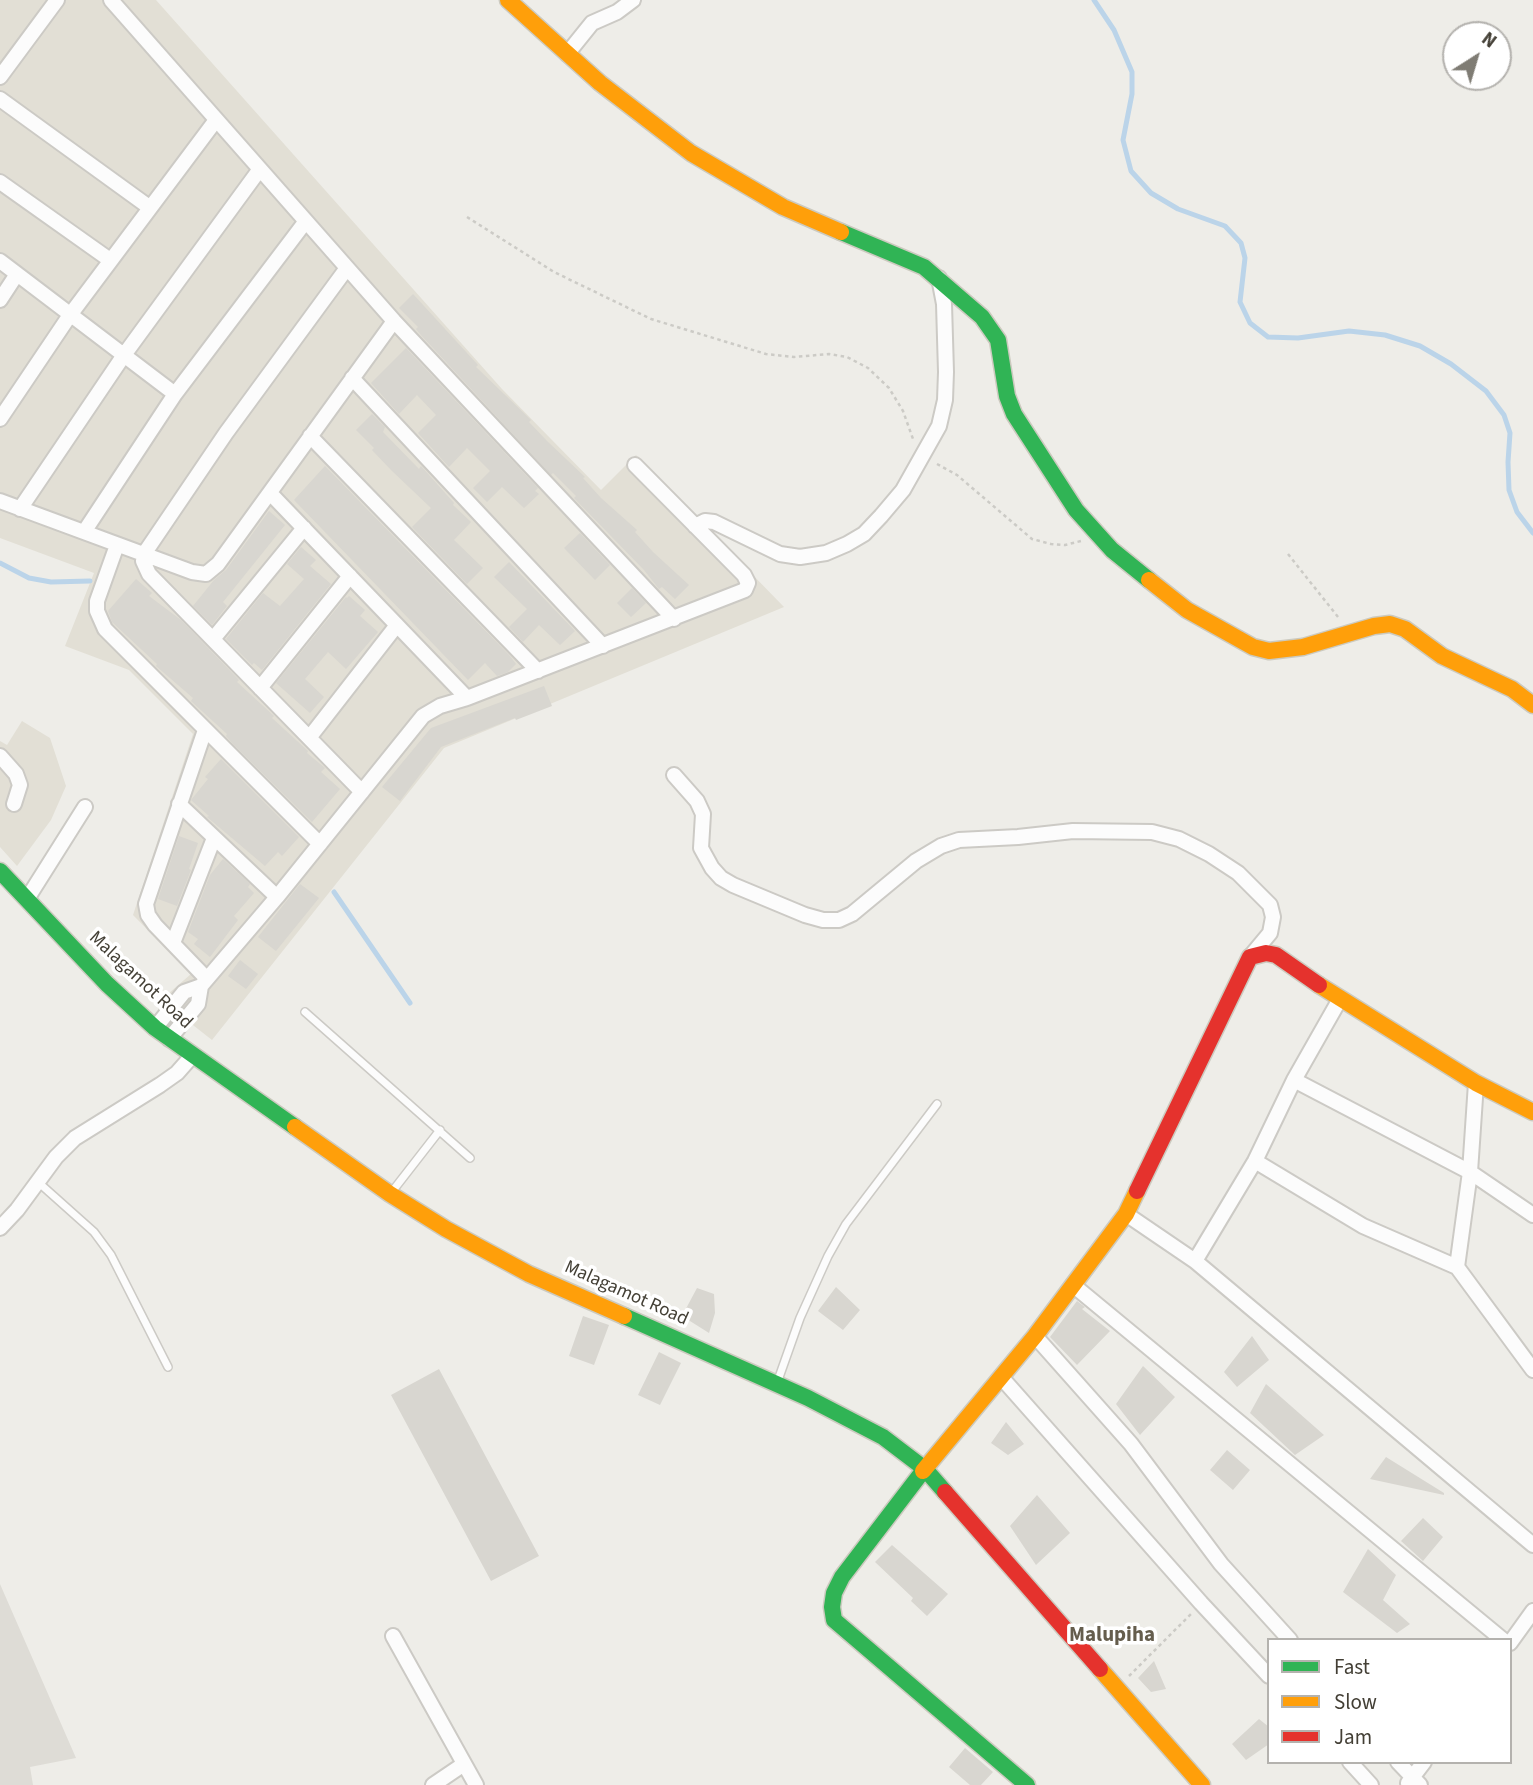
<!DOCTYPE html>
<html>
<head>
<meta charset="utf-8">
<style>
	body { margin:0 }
	#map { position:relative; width:1533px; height:1785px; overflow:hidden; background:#eeede8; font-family:"Source Sans 3",sans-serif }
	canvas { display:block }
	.legend { position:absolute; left:1267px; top:1638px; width:245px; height:126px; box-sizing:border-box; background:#fff; border:2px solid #b4b2ae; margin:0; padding:9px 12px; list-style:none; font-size:21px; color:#433f35 }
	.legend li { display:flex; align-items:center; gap:14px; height:35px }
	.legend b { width:35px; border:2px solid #b4b2ae }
	.north { position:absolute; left:1442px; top:21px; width:70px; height:70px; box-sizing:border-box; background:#fff; border:2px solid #b4b2ae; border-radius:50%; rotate:37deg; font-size:19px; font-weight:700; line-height:28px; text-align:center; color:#433f35 }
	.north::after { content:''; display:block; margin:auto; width:24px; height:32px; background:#7f7c74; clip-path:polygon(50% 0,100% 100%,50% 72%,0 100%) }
</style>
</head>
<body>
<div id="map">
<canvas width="1533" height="1785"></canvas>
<ul class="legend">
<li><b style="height:9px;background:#30b455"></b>Fast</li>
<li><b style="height:9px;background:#ff9f0a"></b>Slow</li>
<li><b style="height:9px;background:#e5322d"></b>Jam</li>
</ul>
<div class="north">N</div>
</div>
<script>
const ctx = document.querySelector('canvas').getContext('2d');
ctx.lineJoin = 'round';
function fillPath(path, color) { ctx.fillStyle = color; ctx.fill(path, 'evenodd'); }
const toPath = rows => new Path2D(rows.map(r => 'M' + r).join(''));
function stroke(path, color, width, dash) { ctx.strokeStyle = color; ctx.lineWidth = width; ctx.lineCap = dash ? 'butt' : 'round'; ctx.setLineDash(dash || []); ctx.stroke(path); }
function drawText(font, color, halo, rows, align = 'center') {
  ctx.font = font + ' "Source Sans 3",sans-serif'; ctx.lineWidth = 7; ctx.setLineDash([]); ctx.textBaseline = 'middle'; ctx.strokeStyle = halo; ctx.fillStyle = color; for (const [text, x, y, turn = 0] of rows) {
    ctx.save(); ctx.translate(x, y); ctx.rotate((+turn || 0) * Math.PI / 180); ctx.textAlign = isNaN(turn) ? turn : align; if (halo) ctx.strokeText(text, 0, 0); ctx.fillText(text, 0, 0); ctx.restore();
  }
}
fillPath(toPath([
	[0,0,156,0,502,389,601,490,636,455,784,607,444,748,212,1040,161,1000,191,974,133,915,193,734,129,670,65,646,94,573,0,538],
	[22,721,50,738,66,786,51,820,17,866,0,847,0,741,7,745]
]), '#e2dfd5');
fillPath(toPath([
	[0,1584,76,1758,30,1767,33,1785,0,1785]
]), '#dedcd6');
stroke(toPath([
	[1094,0,1114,30,1132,72,1132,94,1123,140,1131,171,1151,193,1178,209,1225,226,1241,243,1245,258,1240,302,1250,323,1268,337,1298,338,1349,331,1385,335,1420,346,1451,364,1486,391,1504,415,1510,433,1508,462,1509,490,1517,512,1533,533],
	[0,563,29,578,51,582,90,581],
	[334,892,410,1003]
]), '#bbd4e9', 5);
fillPath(toPath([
	[413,294,478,365,476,367,531,420,529,422,547,441,585,477,583,478,601,498,637,530,635,532,653,552,689,585,675,599,662,587,659,589,644,570,574,498,576,496,553,473,551,475,420,334,416,329,418,327,399,308],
	[406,348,538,488,535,491,539,494,524,508,502,487,487,502,473,488,490,471,467,448,449,467,418,433,436,415,417,395,399,414,371,383],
	[372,414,385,427,383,432,419,469,421,466,454,503,453,505,471,522,454,540,483,568,467,584,412,527,431,508,391,470,372,450,374,448,356,430],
	[325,466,510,656,516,664,508,672,497,676,485,663,468,680,294,500],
	[269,511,285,525,223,602,227,606,212,625,193,606,214,580,226,570],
	[580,533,610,565,595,580,564,548],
	[301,547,316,560,310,566,331,584,262,670,254,663,252,665,226,639,263,593,280,606,304,579,287,564],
	[509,562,575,631,560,645,539,625,523,642,509,627,527,609,494,577],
	[136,579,152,593,149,596,181,620,239,680,237,682,274,716,272,718,308,751,307,753,325,768,321,772,340,789,312,822,233,744,226,736,227,734,191,701,193,698,156,666,157,664,112,622,108,611],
	[632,588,646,603,631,617,617,603],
	[349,596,365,610,360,616,378,632,346,669,328,652,305,679,324,697,310,713,276,683,346,597,347,598],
	[544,686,552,706,516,720,515,718,441,747,400,801,382,787,431,728],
	[221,759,299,837,282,856,278,852,265,866,207,817,209,816,191,800,208,779,205,777],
	[179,836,198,843,189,869,191,870,177,906,158,899],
	[223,859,250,884,248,887,254,893,234,916,238,920,210,957,194,944,198,939,188,932,210,875],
	[300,884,319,898,276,951,258,937],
	[240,960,258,974,246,989,228,976],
	[836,1287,860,1310,843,1330,818,1311],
	[697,1288,714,1294,715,1313,709,1333,682,1316],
	[1077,1301,1085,1307,1082,1309,1110,1331,1077,1365,1050,1337],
	[583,1316,609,1325,594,1365,569,1356],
	[1252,1336,1269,1360,1237,1387,1224,1372],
	[659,1352,681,1363,660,1405,638,1395],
	[1143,1366,1175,1397,1140,1435,1116,1404],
	[439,1369,539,1556,491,1581,391,1395],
	[1266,1384,1324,1435,1295,1455,1250,1413],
	[1006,1422,1024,1444,1008,1455,991,1443],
	[1227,1450,1250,1470,1233,1490,1210,1470],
	[1386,1457,1444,1493,1444,1495,1370,1479],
	[1037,1495,1070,1533,1036,1565,1010,1526],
	[1423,1518,1443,1537,1423,1561,1401,1541],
	[892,1545,948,1594,927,1616,911,1601,913,1598,875,1562],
	[1368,1549,1396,1575,1383,1600,1410,1624,1397,1633,1343,1592],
	[1154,1661,1166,1689,1151,1692,1138,1678],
	[1259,1719,1269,1727,1269,1744,1246,1760,1232,1744],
	[965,1748,993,1772,981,1785,970,1785,949,1767]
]), '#d8d6d0');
const lane = toPath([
	[305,1012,470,1158],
	[38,1182,94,1232,111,1255,168,1367],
	[391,1193,440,1130],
	[777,1383,800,1318,828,1256,846,1224,937,1104]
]);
const street = toPath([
	[111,0,394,321,674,619],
	[567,54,592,23,617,12,633,0],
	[0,77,57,0],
	[0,99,149,207],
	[0,182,110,260],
	[0,261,175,394],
	[347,268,226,433,144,554,143,561,149,574,362,792],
	[0,300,17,274],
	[352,378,603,646],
	[0,419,70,315,216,120],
	[310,436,538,671],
	[270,493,467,698],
	[0,501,192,572,206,574,218,564,394,321],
	[20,509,124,355,260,169],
	[695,526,705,521,714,522,780,554,800,557,826,553,847,544,864,534,881,516,903,490,939,426,945,400,946,372,944,304,939,278],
	[84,532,175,394,306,221],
	[117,545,97,601,97,611,105,629,320,844],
	[213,639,304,528],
	[260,688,350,576],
	[205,730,146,904,148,915,155,925,207,979],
	[309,738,397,625],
	[0,756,16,774,20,785,14,804],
	[674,775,697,801,703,814,701,848,712,868,721,878,733,885,805,915,823,920,839,920,852,914,916,861,941,846,959,840,1018,837,1073,831,1152,832,1179,839,1209,854,1238,873,1270,905,1273,917,1270,933,1250,957],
	[179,804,277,897],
	[27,899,85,807],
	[173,943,214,838],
	[155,1028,184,992,201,986],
	[169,1039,198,1004,201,986,277,897,423,716,440,706,467,698,745,590,748,583,744,575,635,465],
	[1294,1080,1470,1172,1533,1215],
	[1476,1083,1470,1172,1457,1267,1533,1370],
	[1255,1161,1363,1226,1457,1267],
	[1126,1214,1195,1261,1533,1545],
	[0,1228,17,1210,56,1157,75,1138,160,1085,177,1073,192,1056],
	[1195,1261,1255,1161,1294,1080,1340,999],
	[1073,1285,1503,1640],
	[1035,1336,1131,1444,1221,1564,1290,1640],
	[1001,1377,1201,1603,1269,1676],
	[393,1636,476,1785],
	[1510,1643,1533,1611],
	[1350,1762,1371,1785],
	[1398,1762,1420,1785],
	[1408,1783,1424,1762],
	[433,1785,464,1764]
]);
const fast = toPath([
	[841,232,924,267,982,317,998,340,1007,396,1014,414,1076,510,1112,550,1149,580],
	[0,871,107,984,155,1028,295,1127],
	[624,1316,808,1398,883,1437,925,1469,945,1492],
	[923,1471,842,1577,834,1593,832,1607,834,1620,1027,1785]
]);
const slow = toPath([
	[508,0,600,83,691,153,783,207,841,232],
	[1149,580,1187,610,1253,647,1269,651,1303,647,1374,626,1390,624,1405,629,1442,656,1512,689,1533,705],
	[1319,985,1476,1083,1533,1112],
	[295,1127,390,1194,446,1229,529,1274,624,1316],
	[923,1471,1035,1336,1126,1214,1137,1191],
	[1100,1669,1202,1785]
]);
const jam = toPath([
	[1137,1191,1250,957,1266,953,1276,955,1319,985],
	[945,1492,1100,1669]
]);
stroke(lane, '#cccac5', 10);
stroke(street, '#cccac5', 18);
stroke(fast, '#cccabf', 19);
stroke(slow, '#cccabf', 19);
stroke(jam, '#cccabf', 19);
stroke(toPath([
	[467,217,554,272,651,319,766,354,794,357,829,354,847,357,868,368,889,388,903,411,913,439],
	[937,464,957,475,1032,539,1051,544,1065,545,1081,541],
	[1288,554,1338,617],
	[1129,1676,1191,1614]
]), '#cccbc6', 2.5, [3.5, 3.5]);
stroke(lane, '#fcfcfc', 7);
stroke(street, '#fcfcfc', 14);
stroke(fast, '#30b455', 16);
stroke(slow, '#ff9f0a', 16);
stroke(jam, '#e5322d', 16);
drawText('19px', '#433f35', '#fff', [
	["Malagamot Road",140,981,43],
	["Malagamot Road",626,1294,24]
]);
drawText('bold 21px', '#655d4d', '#fff', [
	["Malupiha",1112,1636]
]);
</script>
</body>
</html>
